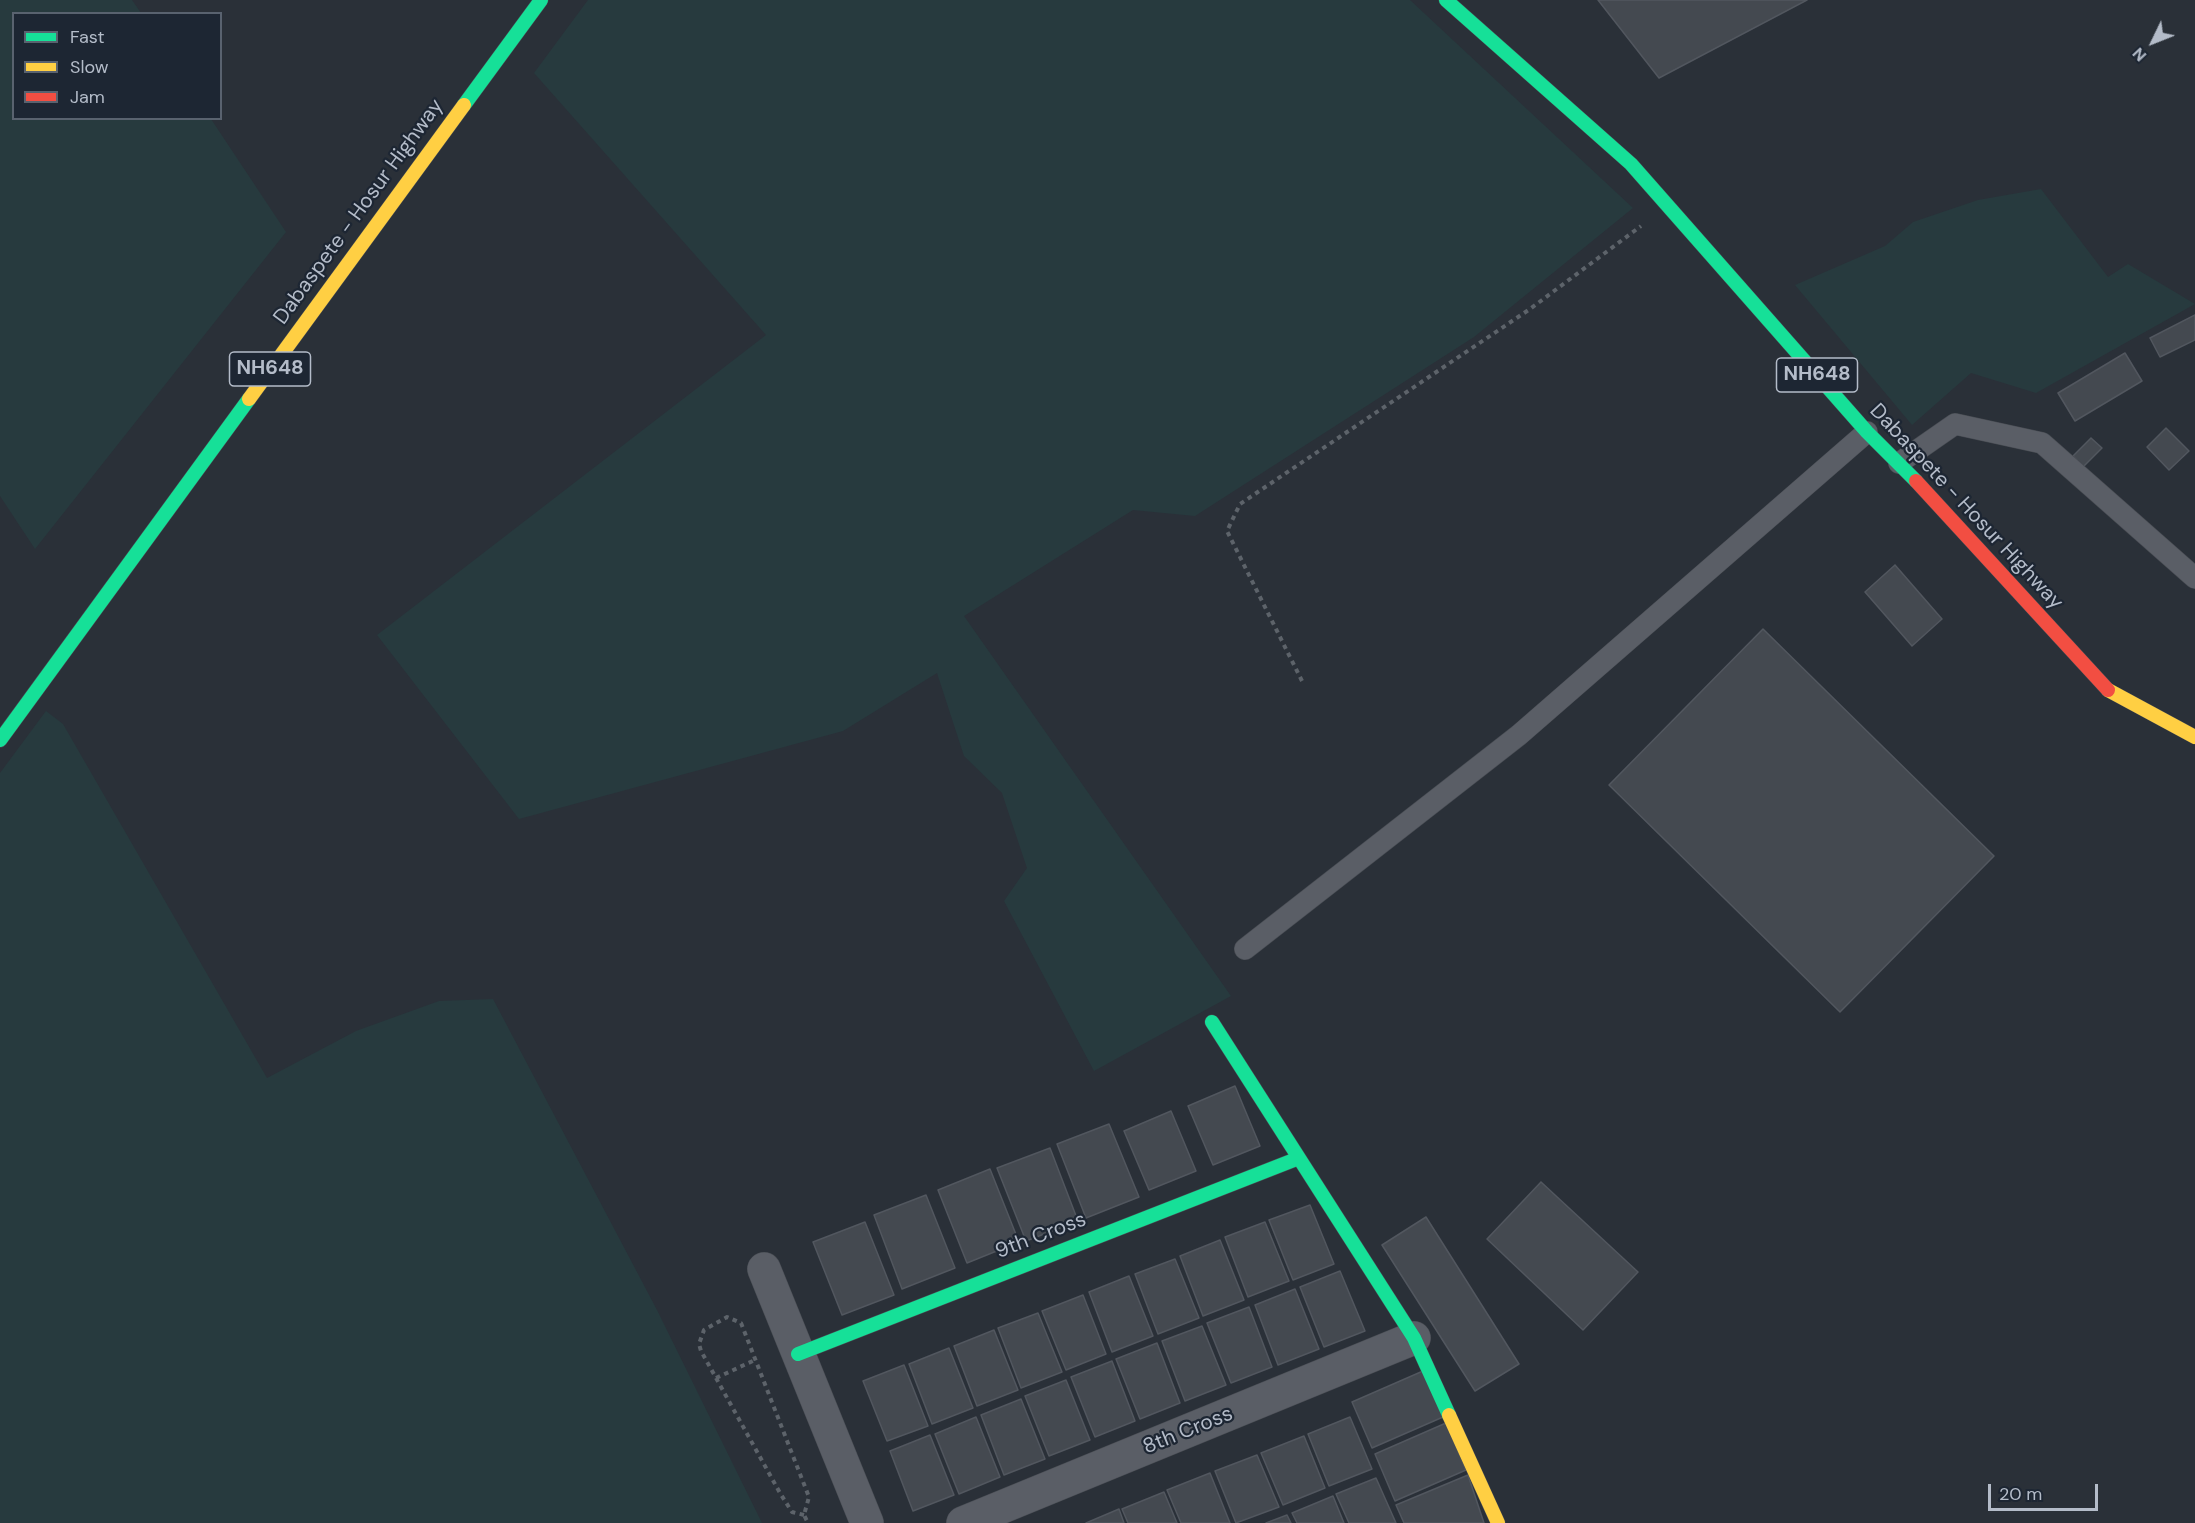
<!DOCTYPE html>
<html>
<head>
<meta charset="utf-8">
<style>
	body { margin:0 }
	#map { position:relative; width:2195px; height:1523px; overflow:hidden; background:#2a3038; font-family:"DM Sans",sans-serif }
	canvas { display:block }
	.legend { position:absolute; left:12px; top:12px; width:210px; height:108px; box-sizing:border-box; background:#1d2633; border:2px solid #59626f; margin:0; padding:8px 10px; list-style:none; font-size:18px; color:#b4bcc9 }
	.legend li { display:flex; align-items:center; gap:12px; height:30px }
	.legend b { width:30px; border:2px solid #59626f }
	.north { position:absolute; left:2123px; top:12px; width:60px; height:60px; -webkit-text-stroke:4px #1d2633; paint-order:stroke; rotate:227deg; font-size:16px; font-weight:700; line-height:24px; text-align:center; color:#b4bcc9 }
	.north::after { content:''; display:block; margin:auto; width:21px; height:27px; background:#b4bcc9; clip-path:polygon(50% 0,100% 100%,50% 72%,0 100%) }
	.scale { position:absolute; left:1988px; top:1484px; width:110px; height:27px; box-sizing:border-box; border:3px solid #b4bcc9; border-top:0; padding-left:8px; font-size:18px; line-height:21px; white-space:nowrap; color:#b4bcc9; -webkit-text-stroke:4px #1d2633; paint-order:stroke }
</style>
</head>
<body>
<div id="map">
<canvas width="2195" height="1523"></canvas>
<ul class="legend">
<li><b style="height:8px;background:#16e098"></b>Fast</li>
<li><b style="height:8px;background:#ffcf43"></b>Slow</li>
<li><b style="height:8px;background:#f24e42"></b>Jam</li>
</ul>
<div class="north">N</div>
<div class="scale">20 m</div>
</div>
<script>
const ctx = document.querySelector('canvas').getContext('2d');
ctx.lineJoin = 'round';
function fillPath(path, color) { ctx.fillStyle = color; ctx.fill(path, 'evenodd'); }
const toPath = rows => new Path2D(rows.map(r => 'M' + r).join(''));
function stroke(path, color, width, dash) { ctx.strokeStyle = color; ctx.lineWidth = width; ctx.lineCap = dash ? 'butt' : 'round'; ctx.setLineDash(dash || []); ctx.stroke(path); }
function drawText(font, color, halo, rows, align = 'center') {
  ctx.font = font + ' "DM Sans",sans-serif'; ctx.lineWidth = 4.5; ctx.setLineDash([]); ctx.textBaseline = 'middle'; ctx.strokeStyle = halo; ctx.fillStyle = color; for (const [text, x, y, turn = 0] of rows) {
    ctx.save(); ctx.translate(x, y); ctx.rotate((+turn || 0) * Math.PI / 180); ctx.textAlign = isNaN(turn) ? turn : align; if (halo) ctx.strokeText(text, 0, 0); ctx.fillText(text, 0, 0); ctx.restore();
  }
}
fillPath(toPath([
	[0,0,132,0,141,13,14,14,14,118,211,119,286,232,35,549,0,496],
	[588,0,1410,0,1633,208,1474,337,1195,516,1133,510,964,616,1231,996,1094,1071,1004,901,1027,868,1002,793,964,756,937,673,843,731,519,819,377,635,766,335,534,73],
	[2041,189,2108,277,2128,264,2195,304,2036,393,1971,373,1912,425,1795,285,1885,246,1913,222,1978,200],
	[46,711,63,724,267,1078,356,1031,439,1001,493,999,657,1310,762,1523,0,1523,0,773]
]), '#273a3e');
const building = toPath([
	[1598,0,1807,0,1659,78,1598,0],
	[2195,315,2195,340,2160,357,2150,338,2195,315],
	[2125,353,2142,381,2075,421,2058,393,2125,353],
	[2166,428,2189,451,2169,470,2147,447,2166,428],
	[2091,438,2102,448,2083,467,2073,456,2091,438],
	[1895,565,1942,619,1912,646,1865,592,1895,565],
	[1763,629,1994,856,1840,1012,1609,785,1763,629],
	[1235,1086,1260,1146,1213,1165,1188,1106,1235,1086],
	[1171,1111,1196,1171,1149,1190,1124,1131,1171,1111],
	[1109,1124,1139,1197,1086,1218,1057,1144,1109,1124],
	[1050,1148,1078,1221,1026,1241,997,1168,1050,1148],
	[990,1169,1019,1242,967,1263,938,1190,990,1169],
	[1541,1182,1638,1272,1583,1330,1487,1239,1541,1182],
	[926,1195,955,1268,902,1289,874,1215,926,1195],
	[1310,1205,1334,1264,1293,1280,1269,1220,1310,1205],
	[1426,1217,1519,1364,1475,1391,1382,1245,1426,1217],
	[865,1222,894,1295,842,1315,813,1242,865,1222],
	[1265,1222,1289,1281,1248,1297,1225,1237,1265,1222],
	[1220,1240,1244,1300,1203,1316,1180,1256,1220,1240],
	[1175,1259,1199,1318,1158,1334,1135,1274,1175,1259],
	[1340,1271,1365,1331,1324,1347,1300,1287,1340,1271],
	[1129,1276,1153,1336,1112,1352,1089,1292,1129,1276],
	[1295,1289,1319,1349,1278,1365,1255,1305,1295,1289],
	[1083,1295,1106,1354,1066,1370,1042,1311,1083,1295],
	[1249,1307,1272,1367,1231,1383,1207,1323,1249,1307],
	[1038,1313,1062,1372,1021,1388,998,1328,1038,1313],
	[1202,1326,1226,1385,1185,1401,1162,1341,1202,1326],
	[994,1330,1018,1390,977,1406,954,1346,994,1330],
	[1157,1343,1180,1403,1140,1419,1116,1359,1157,1343],
	[949,1348,973,1408,932,1424,909,1364,949,1348],
	[1112,1361,1135,1421,1095,1437,1071,1377,1112,1361],
	[904,1365,928,1426,887,1441,863,1381,904,1365],
	[1423,1371,1443,1417,1372,1448,1352,1402,1423,1371],
	[1066,1380,1090,1440,1049,1456,1025,1396,1066,1380],
	[1021,1399,1045,1459,1004,1475,981,1415,1021,1399],
	[976,1417,1000,1477,959,1494,935,1434,976,1417],
	[1350,1417,1372,1469,1329,1486,1308,1434,1350,1417],
	[1446,1423,1466,1470,1395,1501,1375,1454,1446,1423],
	[930,1435,954,1495,913,1511,890,1451,930,1435],
	[1304,1436,1325,1488,1283,1505,1261,1453,1304,1436],
	[1257,1455,1279,1507,1236,1523,1215,1471,1257,1455],
	[1210,1473,1230,1523,1181,1523,1167,1490,1210,1473],
	[1468,1475,1484,1523,1404,1523,1396,1505,1468,1475],
	[1376,1478,1396,1523,1349,1523,1336,1494,1376,1478],
	[1164,1492,1177,1523,1128,1523,1122,1509,1164,1492],
	[1333,1496,1344,1523,1297,1523,1292,1513,1333,1496],
	[1119,1509,1124,1523,1086,1523,1119,1509],
	[1287,1515,1291,1523,1266,1523,1287,1515]
]);
fillPath(building, '#444950');
stroke(building, '#52575f', 1.5);
const lane = toPath([
	[1899,463,1955,424,2042,443,2195,578],
	[1245,949,1519,735,1867,432]
]);
const street = toPath([
	[764,1269,867,1523],
	[963,1523,1414,1338]
]);
const fast = toPath([
	[1446,0,1631,164,1867,432,1916,481],
	[464,105,541,0],
	[0,740,249,399],
	[1212,1022,1414,1338,1449,1415],
	[798,1354,1299,1158]
]);
const slow = toPath([
	[249,399,464,105],
	[2108,690,2195,737],
	[1449,1415,1498,1523]
]);
const jam = toPath([
	[1916,481,2108,690]
]);
stroke(lane, '#484c53', 22);
stroke(street, '#484c53', 34);
stroke(fast, '#484c53', 15);
stroke(slow, '#484c53', 15);
stroke(jam, '#484c53', 15);
stroke(toPath([
	[1302,681,1227,531,1240,504,1530,309,1641,226],
	[716,1378,755,1360],
	[804,1515,792,1512,780,1493,701,1351,699,1344,704,1330,727,1317,741,1323,752,1351,809,1497,804,1515,808,1523]
]), '#5d636a', 4, [4.5, 4.5]);
stroke(lane, '#5a5e66', 21);
stroke(street, '#5a5e66', 33);
stroke(fast, '#16e098', 14);
stroke(slow, '#ffcf43', 14);
stroke(jam, '#f24e42', 14);
for (const [x, y, w] of [
	[270,369,81],
	[1817,375,81]
]) { const box = new Path2D(); box.roundRect(x - w / 2, y - 17, w, 34, 4.5); ctx.fillStyle = '#1d2633'; ctx.fill(box); stroke(box, '#b4bcc9', 1.5); }
drawText('bold 20px', '#b4bcc9', null, [
	["NH648",270,369],
	["NH648",1817,375]
]);
drawText('21px', '#b4bcc9', '#1d2633', [
	["Dabaspete - Hosur Highway",359,212,-54],
	["Dabaspete - Hosur Highway",1966,507,47],
	["9th Cross",1041,1236,-21],
	["8th Cross",1188,1431,-22]
]);
</script>
</body>
</html>
